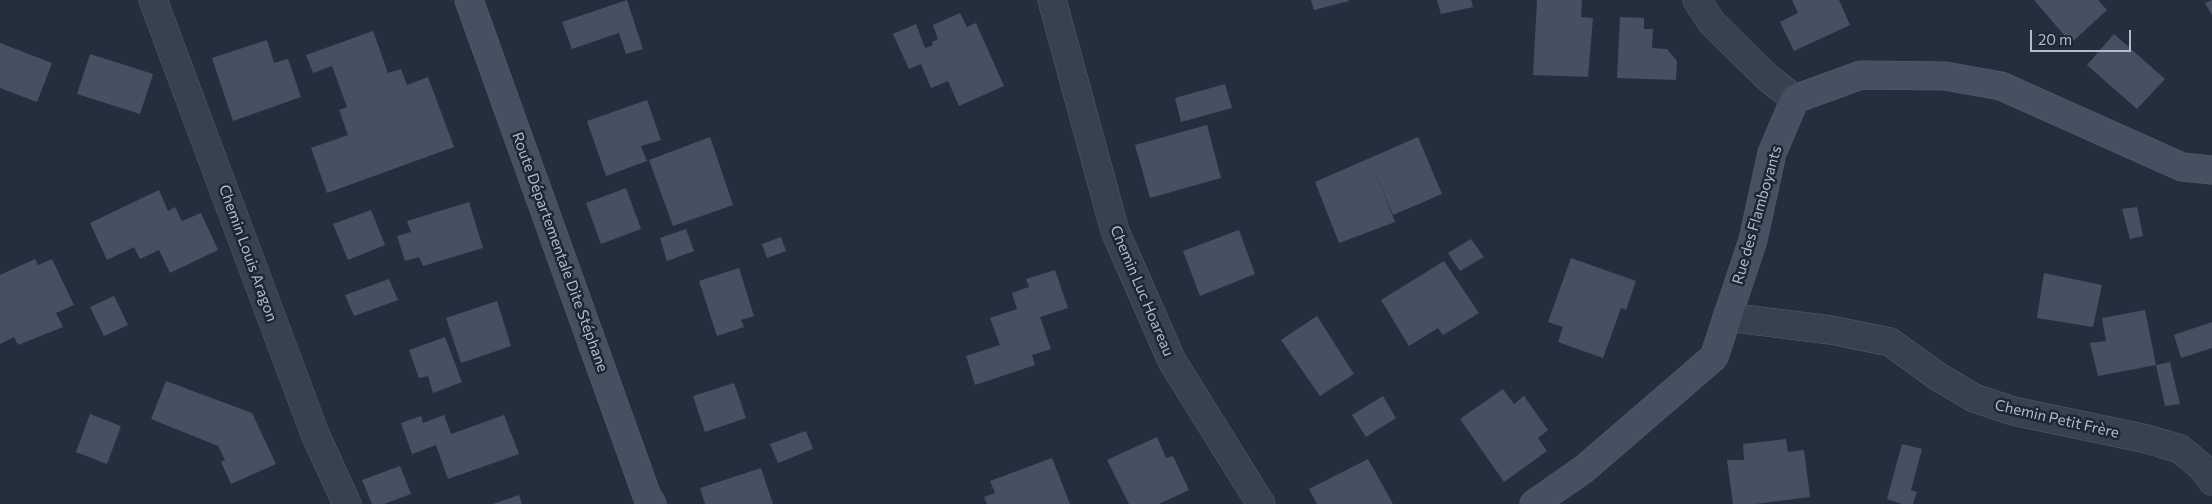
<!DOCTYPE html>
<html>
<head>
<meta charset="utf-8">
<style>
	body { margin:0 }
	#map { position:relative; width:2212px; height:504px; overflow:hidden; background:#242f3e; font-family:Commissioner,sans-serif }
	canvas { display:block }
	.scale { position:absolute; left:2030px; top:30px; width:101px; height:22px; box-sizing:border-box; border:2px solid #b4bcc9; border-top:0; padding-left:6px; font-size:15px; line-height:18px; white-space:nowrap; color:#b4bcc9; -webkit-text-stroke:4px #1d2633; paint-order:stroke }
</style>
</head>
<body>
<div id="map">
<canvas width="2212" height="504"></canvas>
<div class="scale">20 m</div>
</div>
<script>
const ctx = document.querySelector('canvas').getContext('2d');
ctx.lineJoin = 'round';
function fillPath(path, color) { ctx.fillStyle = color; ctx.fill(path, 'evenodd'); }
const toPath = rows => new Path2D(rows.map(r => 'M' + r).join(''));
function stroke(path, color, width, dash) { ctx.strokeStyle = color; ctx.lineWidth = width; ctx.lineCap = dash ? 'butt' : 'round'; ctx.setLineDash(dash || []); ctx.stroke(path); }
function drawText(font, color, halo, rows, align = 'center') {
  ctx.font = font + ' Commissioner,sans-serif'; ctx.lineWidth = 5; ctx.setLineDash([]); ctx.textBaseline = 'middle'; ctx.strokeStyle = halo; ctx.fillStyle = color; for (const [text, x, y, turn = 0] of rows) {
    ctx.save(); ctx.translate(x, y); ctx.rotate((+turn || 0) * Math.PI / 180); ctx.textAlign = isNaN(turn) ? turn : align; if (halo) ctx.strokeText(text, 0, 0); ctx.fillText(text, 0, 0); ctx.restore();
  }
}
fillPath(toPath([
	[627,0,643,49,626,54,619,33,572,49,562,22],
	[1311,0,1349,0,1349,1,1314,10],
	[1437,0,1471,0,1473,7,1441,14],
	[1537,0,1582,0,1581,17,1593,18,1588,77,1533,75],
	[1792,0,1839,0,1850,25,1794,51,1780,22,1798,13],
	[2034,0,2098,0,2107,10,2071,43],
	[2212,0,2212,15,2205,3],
	[960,13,967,27,976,23,1004,86,959,106,948,81,931,88,921,64,909,69,893,34,916,24,925,48,933,45,932,42,938,39,933,25],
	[1620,17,1644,18,1644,29,1653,29,1652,48,1667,49,1677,61,1676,80,1617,78],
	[373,31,388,73,401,69,407,85,428,77,454,147,327,193,311,148,348,135,339,110,347,107,332,66,313,73,306,55],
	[2114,34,2165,79,2137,109,2087,65],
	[267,40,274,63,288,59,301,97,233,121,212,58],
	[0,43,52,63,37,102,0,88],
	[90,54,153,74,140,114,77,94],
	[1225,84,1232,108,1181,122,1175,98],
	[647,100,661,140,641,146,647,161,606,176,587,121],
	[1207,125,1221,178,1150,198,1135,145],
	[710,137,733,205,673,226,649,160],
	[1418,137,1442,194,1393,215,1372,164,1395,222,1339,243,1315,182],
	[626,188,641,229,601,244,586,203],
	[159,190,168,211,175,207,182,221,201,213,218,250,170,273,159,250,140,259,134,247,107,260,90,223],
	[469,202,483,248,423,266,419,257,405,261,397,236,411,232,407,221],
	[2137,207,2143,236,2130,239,2122,209],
	[371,210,385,245,348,260,333,224],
	[686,229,694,251,667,261,660,238],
	[1239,230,1255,274,1200,296,1183,251],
	[781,237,786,251,767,258,762,244],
	[1471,239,1484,257,1460,271,1448,253],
	[1571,258,1636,281,1626,310,1621,308,1603,358,1558,342,1563,327,1548,322],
	[35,259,38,265,52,259,74,305,56,313,63,327,18,345,14,337,0,344,0,275],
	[1444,261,1479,313,1443,335,1438,328,1409,346,1381,300],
	[739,268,754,316,741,320,744,327,717,336,699,281],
	[1055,270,1068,308,1040,317,1051,349,1032,355,1035,365,975,385,966,356,1000,345,990,318,1017,309,1012,293,1029,287,1026,279],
	[2044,273,2102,285,2093,327,2037,318],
	[389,279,398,300,354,316,345,295],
	[114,296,128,325,104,336,90,307],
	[497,301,511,346,461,363,446,318],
	[2145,310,2156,365,2098,376,2090,343,2106,341,2102,318],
	[1317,316,1354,374,1320,396,1281,340],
	[2212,322,2212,348,2181,358,2174,335],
	[445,337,462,382,433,393,428,376,419,378,409,350],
	[2170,362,2180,404,2165,406,2156,365],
	[166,381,252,413,276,464,231,484,221,462,225,460,218,446,151,419],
	[734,383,746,418,705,432,693,396],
	[1503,389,1514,404,1524,396,1548,430,1538,438,1547,451,1504,482,1460,419],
	[1383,396,1396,418,1366,437,1352,415],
	[90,414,121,426,107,464,76,452],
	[444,415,451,434,504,415,519,454,448,479,436,445,412,454,401,423,421,416,423,423],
	[806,431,813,449,778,463,770,444],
	[1157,437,1166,458,1173,456,1189,490,1159,504,1129,504,1107,460],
	[1786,439,1788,452,1804,450,1810,497,1755,504,1733,504,1727,460,1744,460,1743,444],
	[1902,444,1922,449,1911,490,1917,492,1913,504,1902,504,1887,499],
	[1052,458,1070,504,987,504,984,497,995,493,990,481],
	[1368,459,1393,504,1317,504,1309,489],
	[400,466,411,494,384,504,372,504,362,480],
	[761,468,773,504,705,504,700,488],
	[519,495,522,504,493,504]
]), '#455162');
const street = toPath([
	[153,0,315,434,347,504],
	[1052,0,1115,231,1172,361,1261,504],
	[1697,0,1712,23,1768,78,1795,99],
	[1727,317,1831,330,1890,342,1937,376,1974,398,2013,411,2147,439,2180,449,2203,468,2212,481]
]);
const secondary = toPath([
	[469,0,647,496,652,504],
	[1534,504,1584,469,1714,357,1753,240,1772,153,1795,99,1861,75,1945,76,2001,86,2182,167,2212,170]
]);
stroke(street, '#565f6c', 29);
stroke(secondary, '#565f6c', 29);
stroke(street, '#38414e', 28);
stroke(secondary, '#465061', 28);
drawText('15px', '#b4bcc9', '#1d2633', [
	["Rue des Flamboyants",1757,215,-74],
	["Route Départementale Dite Stéphane",560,252,70],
	["Chemin Louis Aragon",248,253,70],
	["Chemin Luc Hoareau",1142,291,67],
	["Chemin Petit Frère",2057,419,13]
]);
</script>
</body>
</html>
